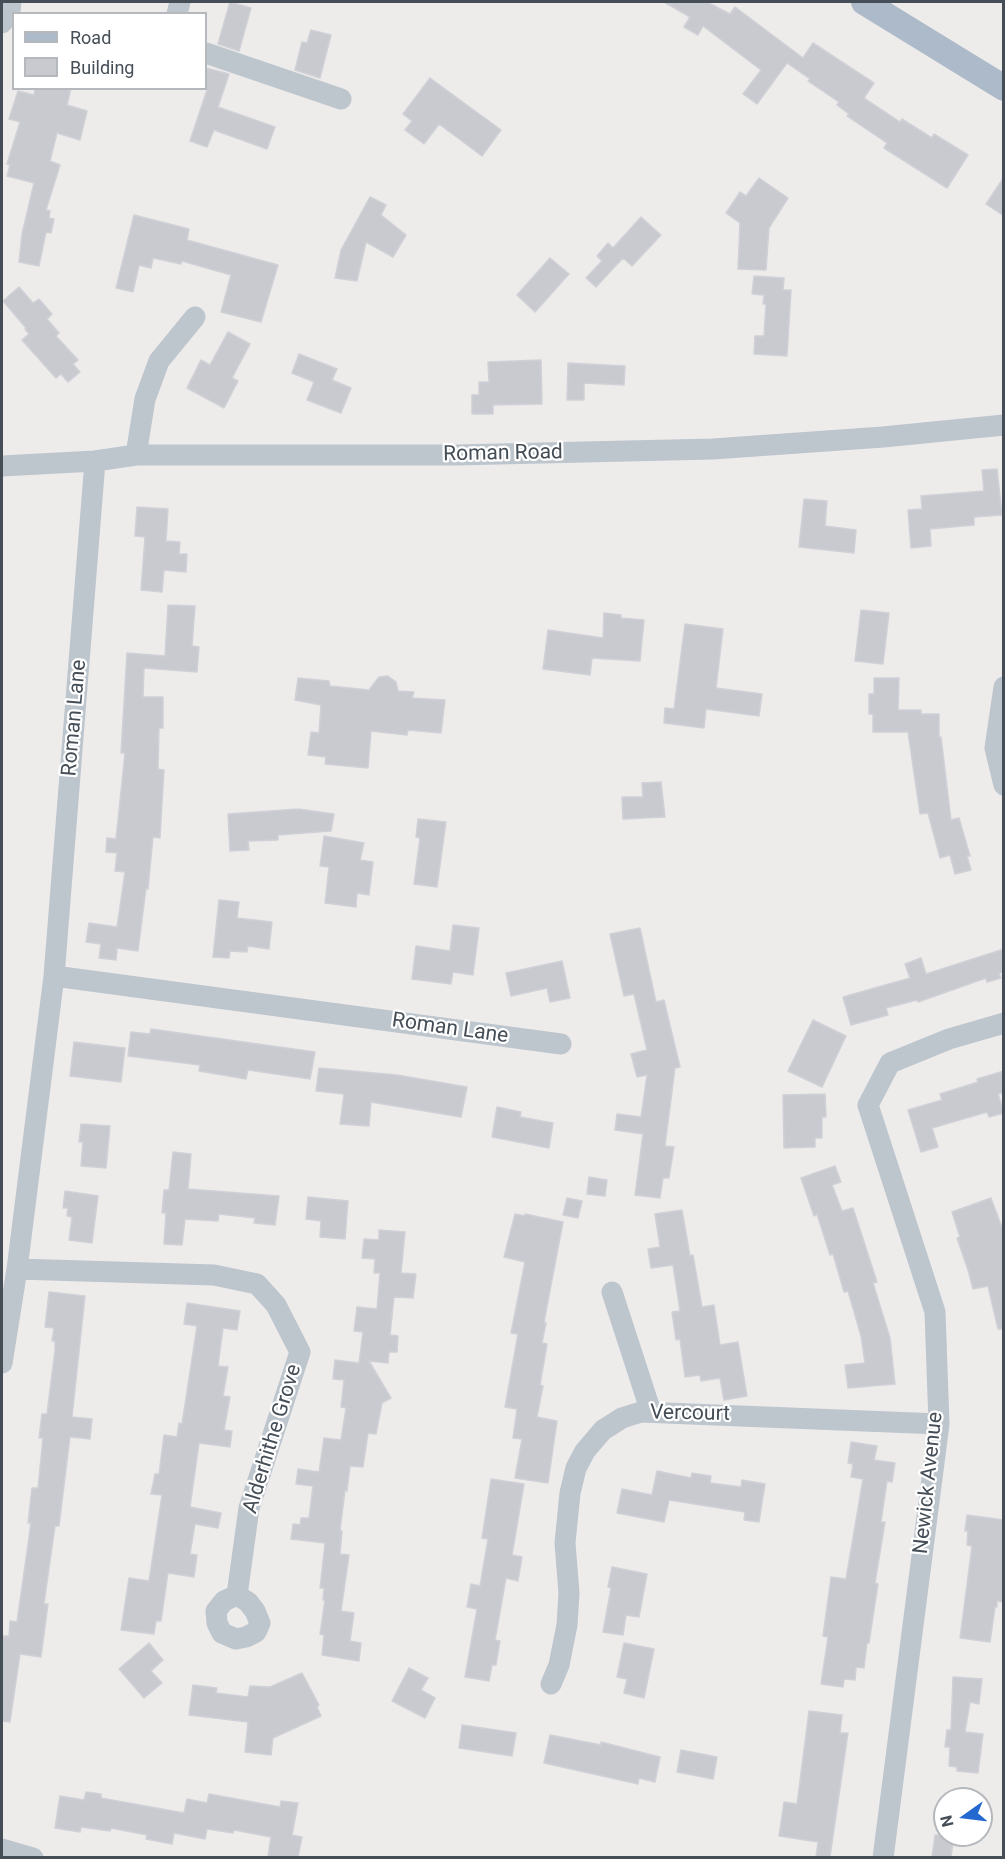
<!DOCTYPE html>
<html>
<head>
<meta charset="utf-8">
<style>
	body { margin:0 }
	#map { position:relative; width:1005px; height:1859px; overflow:hidden; background:#eeebeb; font-family:Roboto,sans-serif }
	canvas { display:block }
	.frame { position:absolute; inset:0; border:3px solid #454e57; pointer-events:none }
	.legend { position:absolute; left:12px; top:12px; width:195px; height:78px; box-sizing:border-box; background:#fff; border:2px solid #b5b8bc; margin:0; padding:8px 10px; list-style:none; font-size:18px; color:#454e57 }
	.legend li { display:flex; align-items:center; gap:12px; height:30px }
	.legend b { width:30px; border:2px solid #b5b8bc }
	.north { position:absolute; left:933px; top:1787px; width:60px; height:60px; box-sizing:border-box; background:#fff; border:2px solid #b5b8bc; border-radius:50%; rotate:256deg; font-size:16px; font-weight:700; line-height:24px; text-align:center; color:#454e57 }
	.north::after { content:''; display:block; margin:auto; width:21px; height:27px; background:#2469cf; clip-path:polygon(50% 0,100% 100%,50% 72%,0 100%) }
</style>
</head>
<body>
<div id="map">
<canvas width="1005" height="1859"></canvas>
<div class="frame"></div>
<ul class="legend">
<li><b style="height:8px;background:#acbac9"></b>Road</li>
<li><b style="height:16px;background:#c8cad0"></b>Building</li>
</ul>
<div class="north">N</div>
</div>
<script>
const ctx = document.querySelector('canvas').getContext('2d');
ctx.lineJoin = 'round';
function fillPath(path, color) { ctx.fillStyle = color; ctx.fill(path, 'evenodd'); }
const toPath = rows => new Path2D(rows.map(r => 'M' + r).join(''));
function stroke(path, color, width, dash) { ctx.strokeStyle = color; ctx.lineWidth = width; ctx.lineCap = dash ? 'butt' : 'round'; ctx.setLineDash(dash || []); ctx.stroke(path); }
function drawText(font, color, halo, rows, align = 'center') {
  ctx.font = font + ' Roboto,sans-serif'; ctx.lineWidth = 4.5; ctx.setLineDash([]); ctx.textBaseline = 'middle'; ctx.strokeStyle = halo; ctx.fillStyle = color; for (const [text, x, y, turn = 0] of rows) {
    ctx.save(); ctx.translate(x, y); ctx.rotate((+turn || 0) * Math.PI / 180); ctx.textAlign = isNaN(turn) ? turn : align; if (halo) ctx.strokeText(text, 0, 0); ctx.fillText(text, 0, 0); ctx.restore();
  }
}
const building = toPath([
	[230,2,251,8,239,51,218,44,230,2],
	[664,2,707,2,730,14,735,7,803,58,813,43,874,83,864,98,900,122,902,119,932,138,934,134,968,155,947,188,884,148,887,143,847,116,849,114,837,105,839,102,808,81,810,79,787,63,757,104,743,94,761,70,703,26,698,35,684,27,690,17,664,2],
	[311,30,331,35,320,78,295,70,302,42,307,43,311,30],
	[206,68,229,74,218,107,275,127,267,149,214,130,207,147,190,141,207,90,206,89,206,68],
	[430,78,501,130,482,156,439,124,424,144,405,130,412,121,403,114,430,78],
	[35,88,71,88,67,105,87,111,80,140,57,133,50,161,60,165,46,210,50,211,49,218,54,219,51,233,46,232,39,266,19,262,22,234,34,183,7,176,10,165,7,164,20,122,9,119,18,91,34,95,35,88],
	[1004,177,1004,216,986,204,1004,177],
	[759,178,788,198,769,228,766,270,738,269,740,223,726,213,740,192,746,196,759,178],
	[370,197,386,205,381,215,406,235,393,257,366,242,357,281,335,278,341,250,370,197],
	[134,215,189,229,187,240,278,265,261,322,221,312,231,275,182,261,181,264,153,258,151,268,139,265,133,292,116,288,134,215],
	[641,217,661,235,632,266,623,258,596,287,586,278,602,261,597,256,608,243,613,248,641,217],
	[550,258,569,274,535,312,517,295,550,258],
	[754,276,784,278,783,290,791,290,787,356,754,354,755,336,764,336,766,304,763,304,764,295,752,294,754,276],
	[19,287,33,303,39,299,52,314,47,319,59,333,56,336,78,360,73,364,80,372,68,382,61,374,56,378,22,340,29,334,25,329,26,328,3,301,19,287],
	[228,332,250,344,232,378,238,381,224,408,187,388,201,360,210,365,228,332],
	[299,354,337,369,332,380,351,388,341,413,307,400,314,382,292,373,299,354],
	[541,360,542,404,493,405,493,414,472,414,472,395,479,395,479,382,489,382,488,362,541,360],
	[568,363,625,366,624,385,584,383,584,400,567,400,568,363],
	[997,469,1002,515,974,517,974,525,930,529,931,546,911,548,908,510,922,509,921,496,984,491,982,470,997,469],
	[804,499,827,501,825,526,856,530,854,553,799,547,804,499],
	[137,507,168,509,166,541,180,542,179,554,187,554,186,572,164,570,162,592,141,590,145,537,135,536,137,507],
	[168,605,195,606,192,646,199,647,197,672,144,668,143,697,163,697,163,728,159,728,158,769,164,770,160,838,153,837,148,889,146,888,138,951,117,948,116,960,99,958,101,944,86,942,89,923,117,927,125,872,115,871,117,853,106,852,107,838,116,839,125,753,121,753,127,653,165,656,168,605],
	[861,610,889,613,883,664,855,661,861,610],
	[604,613,621,615,621,618,644,620,640,661,592,658,590,675,543,669,548,630,603,638,604,613],
	[685,624,723,629,716,688,762,694,759,716,706,709,704,728,664,723,665,708,674,709,685,624],
	[388,676,396,682,398,691,414,692,412,698,445,700,441,733,408,730,407,735,371,731,368,768,325,764,326,757,308,755,311,732,319,733,321,705,295,700,298,678,329,681,330,686,369,690,379,677,388,676],
	[874,678,899,678,898,710,921,710,921,714,939,714,939,737,941,737,951,820,959,818,970,856,967,856,971,870,955,874,950,855,940,858,928,813,920,814,908,732,873,732,873,714,869,714,869,694,874,694,874,678],
	[661,782,665,817,623,819,622,797,643,797,642,783,661,782],
	[298,809,334,814,331,831,278,835,278,840,248,841,249,850,230,851,228,814,298,809],
	[418,819,446,822,437,887,414,884,420,838,416,837,418,819],
	[324,836,364,843,360,860,373,862,369,895,357,893,356,907,325,903,329,867,320,866,324,836],
	[219,900,239,902,237,918,272,922,269,949,248,946,247,952,230,951,229,958,213,957,219,900],
	[453,925,479,928,473,975,453,972,451,984,412,979,416,946,450,951,453,925],
	[640,928,656,1002,664,1000,680,1067,675,1068,665,1146,674,1147,669,1178,663,1178,660,1198,635,1195,643,1134,615,1130,617,1114,641,1117,647,1075,637,1077,631,1054,647,1050,634,994,624,996,610,934,640,928],
	[1004,949,1004,972,999,973,1001,978,987,982,986,978,918,1002,917,1000,886,1008,888,1015,851,1025,843,997,910,978,905,964,921,958,926,974,1004,949],
	[562,961,570,998,550,1002,547,988,511,996,506,973,562,961],
	[813,1020,846,1036,822,1087,788,1071,813,1020],
	[151,1029,315,1052,310,1079,248,1070,246,1079,199,1071,200,1065,128,1056,131,1032,150,1034,151,1029],
	[74,1042,125,1048,121,1082,70,1076,74,1042],
	[319,1068,397,1075,467,1087,461,1117,371,1102,369,1126,340,1124,344,1094,316,1091,319,1068],
	[1004,1071,1004,1092,998,1094,1004,1113,989,1117,987,1112,932,1128,938,1147,921,1152,908,1110,942,1100,940,1094,978,1082,977,1079,1004,1071],
	[825,1094,826,1117,822,1117,822,1138,815,1138,815,1147,784,1148,783,1095,825,1094],
	[497,1107,521,1112,520,1117,553,1123,549,1148,492,1137,497,1107],
	[81,1124,110,1126,106,1168,81,1166,83,1142,79,1142,81,1124],
	[173,1152,191,1154,188,1189,279,1196,275,1225,254,1223,255,1218,219,1214,218,1221,185,1219,182,1245,164,1244,166,1213,162,1213,164,1190,169,1190,173,1152],
	[835,1166,841,1182,832,1185,842,1211,853,1208,877,1282,873,1283,890,1338,895,1384,848,1388,845,1365,865,1363,861,1336,848,1291,844,1292,833,1254,830,1255,817,1214,814,1216,801,1178,835,1166],
	[589,1177,607,1180,605,1196,587,1194,589,1177],
	[65,1191,98,1196,92,1243,69,1240,72,1217,67,1216,68,1208,63,1208,65,1191],
	[308,1197,348,1201,345,1239,320,1237,321,1221,306,1219,308,1197],
	[567,1198,582,1201,578,1218,563,1215,567,1198],
	[991,1198,1004,1233,1004,1329,998,1329,988,1286,973,1289,968,1270,957,1238,960,1237,952,1212,991,1198],
	[682,1210,690,1256,693,1255,702,1307,714,1305,720,1345,738,1342,747,1396,724,1400,720,1378,701,1381,700,1375,685,1377,680,1339,676,1340,672,1312,680,1311,673,1265,651,1268,648,1249,660,1247,655,1214,682,1210],
	[515,1214,525,1216,525,1214,563,1222,544,1322,546,1323,542,1343,547,1344,540,1385,543,1386,537,1417,557,1421,548,1483,515,1478,522,1439,513,1438,517,1409,505,1407,518,1334,511,1333,525,1262,504,1257,515,1214],
	[379,1230,405,1232,401,1273,416,1274,413,1298,394,1297,390,1335,398,1336,397,1352,389,1352,388,1363,369,1361,391,1398,382,1403,376,1434,368,1433,363,1467,350,1466,347,1491,345,1490,340,1531,342,1531,340,1554,349,1555,341,1611,354,1613,350,1641,361,1643,359,1661,322,1655,324,1635,320,1634,325,1600,323,1600,324,1588,320,1588,325,1543,291,1539,293,1524,300,1525,301,1518,309,1518,313,1486,296,1484,298,1469,319,1472,324,1438,341,1440,346,1408,341,1407,344,1380,333,1379,335,1360,359,1363,363,1332,354,1331,357,1307,377,1309,380,1273,374,1273,375,1259,362,1258,364,1239,379,1240,379,1230],
	[49,1292,85,1296,72,1417,92,1419,90,1439,70,1437,59,1526,55,1526,44,1604,48,1604,41,1657,20,1654,10,1722,2,1721,2,1636,9,1636,10,1621,17,1622,31,1523,28,1523,32,1488,38,1488,43,1438,39,1438,42,1414,47,1414,55,1350,55,1341,52,1341,54,1328,45,1327,49,1292],
	[187,1303,240,1311,237,1330,223,1328,218,1366,228,1367,223,1396,230,1397,224,1430,232,1431,230,1447,199,1443,190,1507,221,1513,218,1528,195,1524,190,1554,197,1555,194,1577,168,1573,161,1621,156,1621,154,1634,121,1630,129,1578,149,1581,162,1495,151,1494,155,1474,159,1474,164,1435,177,1437,179,1423,182,1424,197,1326,184,1324,187,1303],
	[851,1442,877,1446,874,1460,895,1463,892,1482,887,1481,881,1522,885,1522,875,1583,878,1584,869,1643,867,1643,864,1668,856,1667,855,1680,844,1679,843,1687,821,1684,828,1637,823,1636,831,1577,846,1579,863,1479,851,1477,853,1464,848,1463,851,1442],
	[657,1471,691,1478,692,1473,711,1476,710,1483,741,1487,742,1480,765,1484,759,1522,744,1520,745,1512,669,1500,664,1522,617,1513,622,1489,652,1495,657,1471],
	[491,1479,524,1484,512,1555,522,1557,518,1581,506,1578,495,1640,500,1641,496,1665,492,1665,489,1681,465,1677,477,1609,467,1607,471,1584,480,1586,488,1539,482,1538,491,1479],
	[967,1515,1004,1520,1004,1602,997,1601,997,1607,995,1607,990,1642,960,1638,972,1546,967,1545,968,1531,965,1531,967,1515],
	[612,1567,647,1574,639,1617,626,1615,623,1635,603,1632,611,1588,608,1587,612,1567],
	[149,1643,163,1660,151,1671,162,1683,144,1698,119,1669,149,1643],
	[624,1643,654,1649,644,1698,624,1693,627,1679,617,1677,624,1643],
	[409,1668,428,1678,421,1690,435,1698,425,1718,392,1701,409,1668],
	[302,1673,319,1705,317,1707,321,1716,273,1738,271,1755,245,1752,248,1722,189,1715,193,1685,217,1688,216,1693,248,1697,250,1686,270,1687,302,1673],
	[953,1677,982,1679,979,1704,970,1702,965,1732,983,1734,978,1773,957,1771,957,1767,949,1766,950,1747,945,1747,947,1730,951,1730,953,1677],
	[809,1711,842,1715,840,1733,848,1733,830,1857,816,1857,818,1842,779,1836,784,1802,797,1804,809,1711],
	[462,1725,516,1733,512,1756,459,1748,462,1725],
	[550,1735,601,1745,601,1742,660,1757,655,1782,639,1778,638,1784,544,1763,550,1735],
	[681,1750,717,1757,713,1779,677,1772,681,1750],
	[86,1792,101,1794,101,1798,184,1813,187,1799,207,1803,209,1794,280,1807,281,1801,298,1803,292,1835,302,1837,298,1857,268,1857,271,1837,234,1830,233,1833,207,1829,205,1839,174,1833,172,1844,146,1839,147,1835,111,1828,110,1831,81,1827,80,1832,55,1828,60,1796,84,1800,86,1792],
	[935,1835,954,1835,951,1857,932,1857,935,1835]
]);
fillPath(building, '#c8cad0');
stroke(building, '#d0d1d7', 1.5);
stroke(toPath([
	[177,14,180,2],
	[2,23,10,12,11,2],
	[206,53,341,99],
	[136,455,145,399,159,361,195,317],
	[2,466,95,461,136,455,456,455,713,449,883,437,1004,425],
	[1004,687,995,748,1004,785],
	[54,976,561,1044],
	[17,1269,214,1275,257,1284,276,1305,300,1352,249,1508,237,1595,224,1601,216,1611,217,1623,222,1633,236,1639,246,1637,256,1632,260,1623,255,1611,248,1602,237,1595],
	[612,1292,651,1412],
	[2,1363,17,1269,54,976,95,461],
	[551,1684,559,1665,567,1625,569,1593,565,1543,570,1493,576,1468,585,1451,603,1430,622,1418,641,1412,939,1424],
	[2,1849,33,1858],
	[883,1858,939,1424,935,1312,868,1105,890,1063,949,1039,1004,1023]
]), '#bdc5cd', 21);
stroke(toPath([
	[864,2,1004,88]
]), '#acbac9', 26);
drawText('21px', '#454e57', '#fff', [
	["Roman Road",503,454,-1],
	["Roman Lane",75,718,-85],
	["Roman Lane",450,1029,8],
	["Vercourt",690,1414,1],
	["Alderhithe Grove",273,1439,-73],
	["Newick Avenue",929,1483,-84]
]);
</script>
</body>
</html>
